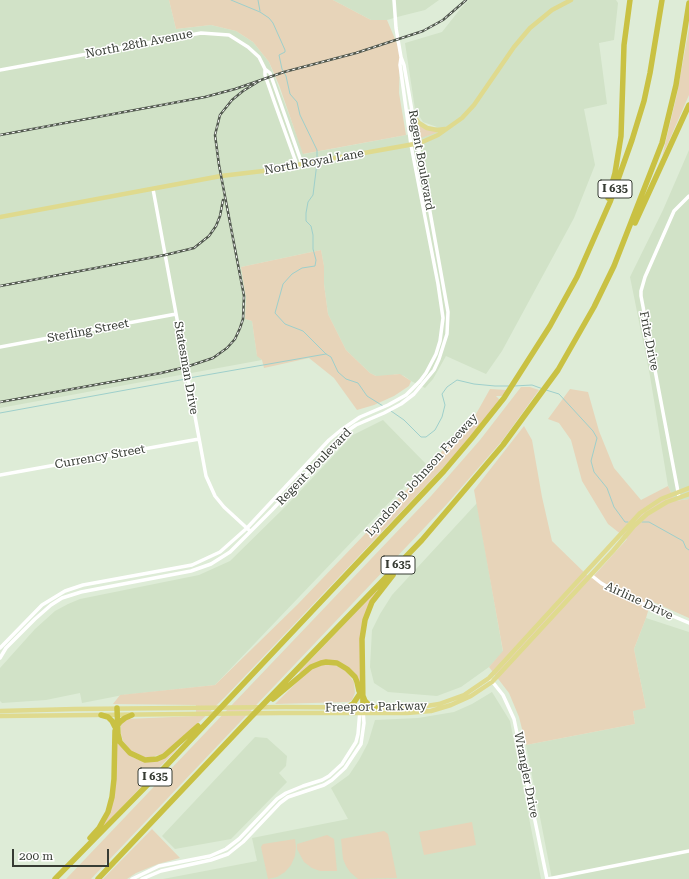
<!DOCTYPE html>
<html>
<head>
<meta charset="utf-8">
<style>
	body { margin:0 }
	#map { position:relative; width:689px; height:879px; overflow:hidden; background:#deecd7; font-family:"Roboto Serif",serif }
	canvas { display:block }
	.scale { position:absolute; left:12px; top:849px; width:97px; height:18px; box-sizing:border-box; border:2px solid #373c34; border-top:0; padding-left:5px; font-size:12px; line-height:14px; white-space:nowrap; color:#373c34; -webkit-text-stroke:3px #fff; paint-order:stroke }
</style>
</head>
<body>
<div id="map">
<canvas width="689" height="879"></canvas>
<div class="scale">200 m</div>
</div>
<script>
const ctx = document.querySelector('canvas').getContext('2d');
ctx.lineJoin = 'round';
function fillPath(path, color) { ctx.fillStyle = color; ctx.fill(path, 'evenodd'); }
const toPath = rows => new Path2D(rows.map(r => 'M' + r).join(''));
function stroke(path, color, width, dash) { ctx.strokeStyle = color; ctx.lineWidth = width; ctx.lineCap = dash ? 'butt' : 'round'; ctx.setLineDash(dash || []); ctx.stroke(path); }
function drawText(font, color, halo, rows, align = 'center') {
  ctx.font = font + ' "Roboto Serif",serif'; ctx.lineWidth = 3; ctx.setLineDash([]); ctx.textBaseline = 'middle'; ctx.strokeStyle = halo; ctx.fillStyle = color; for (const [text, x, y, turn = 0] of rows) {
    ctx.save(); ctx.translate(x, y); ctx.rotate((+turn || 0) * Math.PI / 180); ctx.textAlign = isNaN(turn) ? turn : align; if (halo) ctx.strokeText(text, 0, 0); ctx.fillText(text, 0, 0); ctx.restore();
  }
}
fillPath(toPath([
	[0,0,169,0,176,29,211,25,236,31,253,42,269,62,304,154,406,135,437,127,423,122,415,109,405,43,442,32,461,8,469,0,616,0,618,3,614,40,599,43,607,104,584,109,595,165,574,218,502,351,486,374,446,356,433,379,425,388,411,381,404,376,397,374,384,377,376,376,370,373,346,350,328,314,324,284,324,266,321,250,241,267,246,298,245,319,252,321,257,355,262,360,0,408],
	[333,0,439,0,425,10,401,16,387,20,371,20],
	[689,150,689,499,675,501,668,486,650,376,630,277,663,210],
	[383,420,426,464,215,685,123,695,82,703,80,693,46,700,2,703,0,701,0,668,35,629,55,611,68,604,80,599,199,575,230,561,287,505,353,435],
	[477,503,503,652,489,667,461,687,437,696,388,692,374,683,370,667,372,630,380,614,392,595],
	[646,618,689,632,689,879,552,879,526,745,635,724,633,710,646,708,634,649],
	[492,692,510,721,541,879,163,879,257,861,252,838,348,819,331,788,349,775,359,760,368,743,375,720,418,718,454,712,472,704],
	[255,737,267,738,287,756,286,766,279,773,287,782,231,839,175,849,162,836]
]), '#d1e2c7');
fillPath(toPath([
	[169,0,333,0,371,20,387,20,400,51,399,93,406,135,303,154,279,85,269,62,253,42,236,31,211,25,176,29],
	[689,28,689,95,662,157,677,94],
	[416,123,438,132,418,139],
	[321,250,324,266,324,284,328,314,346,350,370,373,376,376,400,374,411,381,409,386,394,396,374,405,357,410,334,378,309,358,264,368,262,360,257,356,252,321,245,319,246,298,241,267],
	[521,387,530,387,539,390,502,441,446,505,91,879,66,879,431,496,480,440],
	[490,389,507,390,502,396,496,396,500,400,454,456,225,697,187,734,163,754,151,757,144,757,132,752,123,741,121,734,121,725,126,719,196,716,196,705,113,704,120,695,215,685,298,604,387,511,476,414],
	[570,389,588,392,599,431,614,468,641,500,668,486,675,501,689,499,689,618,651,601,646,618,634,649,646,708,633,711,635,724,526,745,519,717,509,693,489,667,503,651,474,490,524,426,532,440,542,497,552,541,591,579,627,539,608,524,582,481,571,440,559,423,548,419],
	[376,591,376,593,362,621,360,689,353,672,326,660,300,673,299,672],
	[333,664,345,670,354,682,355,693,352,700,348,702,275,704,309,670,318,665],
	[116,737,129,755,134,758,143,761,150,761,176,748,177,749,101,829,110,811],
	[472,822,476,845,424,855,419,832],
	[152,829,180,858,158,864,136,873,127,879,103,879],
	[384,831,388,834,397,878,358,879,350,872,346,866,343,859,341,839],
	[327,835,334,839,337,871,320,871,312,868,304,862,297,849,297,844],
	[295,839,296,847,295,856,291,865,285,872,277,877,268,879,261,847,263,844]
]), '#e7d4b9');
stroke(toPath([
	[231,0,260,12,269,18,273,23,285,50,285,52,279,55,282,69,286,76,290,94,297,102,300,115,317,150,317,160],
	[258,0,260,11],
	[317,163,313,195,308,202,306,213,306,221,311,226,313,235,313,249,316,260,315,266,302,268,292,274,283,284,275,313,285,324,303,331,326,354,331,357,338,372,346,379,358,383,367,396,383,406],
	[189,378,326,354],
	[514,386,532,385,543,389],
	[546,390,559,394,593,431,597,438,591,461,594,472,607,488,614,507,625,522,628,522],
	[391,411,404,420,421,437,426,437,435,430,442,417,445,405,442,394,447,387,457,380,474,384,495,386,509,386],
	[0,413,186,379],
	[642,522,649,522,683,541,686,548,689,550]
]), '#9ecfcb', 1);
stroke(toPath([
	[265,69,265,75,274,101,297,165],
	[0,70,201,33,229,35,248,47,259,57,265,69,270,73,302,164],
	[153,189,206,476,215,496,224,507,249,530],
	[0,347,176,314],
	[0,475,199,439],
	[679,497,641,296,641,291,645,277,674,211,689,196],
	[591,575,601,583,618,593,689,623],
	[0,648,42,605,65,591,83,585,192,565,220,552,247,528,329,440,341,430,360,417,388,405,406,395,420,381,426,373,436,354,440,341,443,318,438,284,411,145,400,65,401,58],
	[0,658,6,648,35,619,51,605,62,598,81,592,191,571,211,564,230,552,272,510,343,434,356,425,384,413,401,404,414,394,434,370,439,359,447,334,448,312,416,134,404,65,401,57,396,28,394,0],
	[491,680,503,695,514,719,547,879],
	[132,879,159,866,210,856,226,849,239,839,277,799,286,793,303,786,322,780,329,776,342,764,356,742,358,734,360,710],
	[142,879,161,871,211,860,228,854,243,842,280,803,288,797,324,785,332,780,345,768,361,744,364,723,363,710],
	[548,879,689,851]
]), '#fff', 3.5);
stroke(toPath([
	[413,115,419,123,427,128,437,130,445,129],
	[0,217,221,176,263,171,420,143,438,135,462,118,474,105,514,47,530,28,552,10,571,0],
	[0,711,75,709,286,707,414,708,439,704,464,695,489,678,640,513,661,499,689,488],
	[0,716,280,713,407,713,431,711,451,705,471,696,492,682,613,551,634,526,647,514,667,502,689,494]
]), '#dfda8e', 4.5);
stroke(toPath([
	[608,198,615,173,621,136,624,45,630,0],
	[635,223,689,105],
	[363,696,365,701,369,705,375,707],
	[273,699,311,667,321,663,326,662,337,663,347,669,355,677,357,682,359,691],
	[347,707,353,704,359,695],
	[363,707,362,639,365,620,372,602,393,575],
	[117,708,118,734,120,742,130,753,145,760,157,759,164,756,198,726],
	[101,715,108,717,112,721,115,727],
	[117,726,120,722,125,718,132,715],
	[90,838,99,828,104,819,108,812,112,797,114,779,115,731],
	[55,879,164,768,444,471,472,438,504,398,550,326,577,277,610,202,632,140,644,101,650,73,662,0],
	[98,879,251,717,422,540,503,445,558,370,594,307,614,266,662,143,676,85,689,3]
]), '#c9c143', 5.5);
const rail = toPath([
	[0,135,205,97,235,89,284,72,356,53,423,31,443,20,466,0],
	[0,286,165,255,194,248,209,236,216,226,220,216,223,200],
	[0,402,161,373,186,367,213,358,227,348,235,339,240,328,243,319,244,296,219,165,215,135,220,115,232,100,243,91,261,80]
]);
stroke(rail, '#51584e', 2.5);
stroke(rail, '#fff', 1, [3]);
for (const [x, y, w] of [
	[615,189,34],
	[398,565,34],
	[155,777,34]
]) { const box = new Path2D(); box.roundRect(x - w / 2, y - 9, w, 18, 3); ctx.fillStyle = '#fff'; ctx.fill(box); stroke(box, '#373c34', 1); }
drawText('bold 11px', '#373c34', null, [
	["I 635",615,189],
	["I 635",398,565],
	["I 635",155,777]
]);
drawText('12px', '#373c34', '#fff', [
	["North 28th Avenue",139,44,-11],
	["Regent Boulevard",421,160,80],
	["North Royal Lane",314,162,-10],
	["Sterling Street",88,331,-11],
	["Fritz Drive",649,341,79],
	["Statesman Drive",186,368,80],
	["Currency Street",100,457,-10],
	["Regent Boulevard",314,467,-46],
	["Lyndon B Johnson Freeway",422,475,-48],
	["Airline Drive",639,601,25],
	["Freeport Parkway",376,707,-1],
	["Wrangler Drive",526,775,79]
]);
</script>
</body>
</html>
